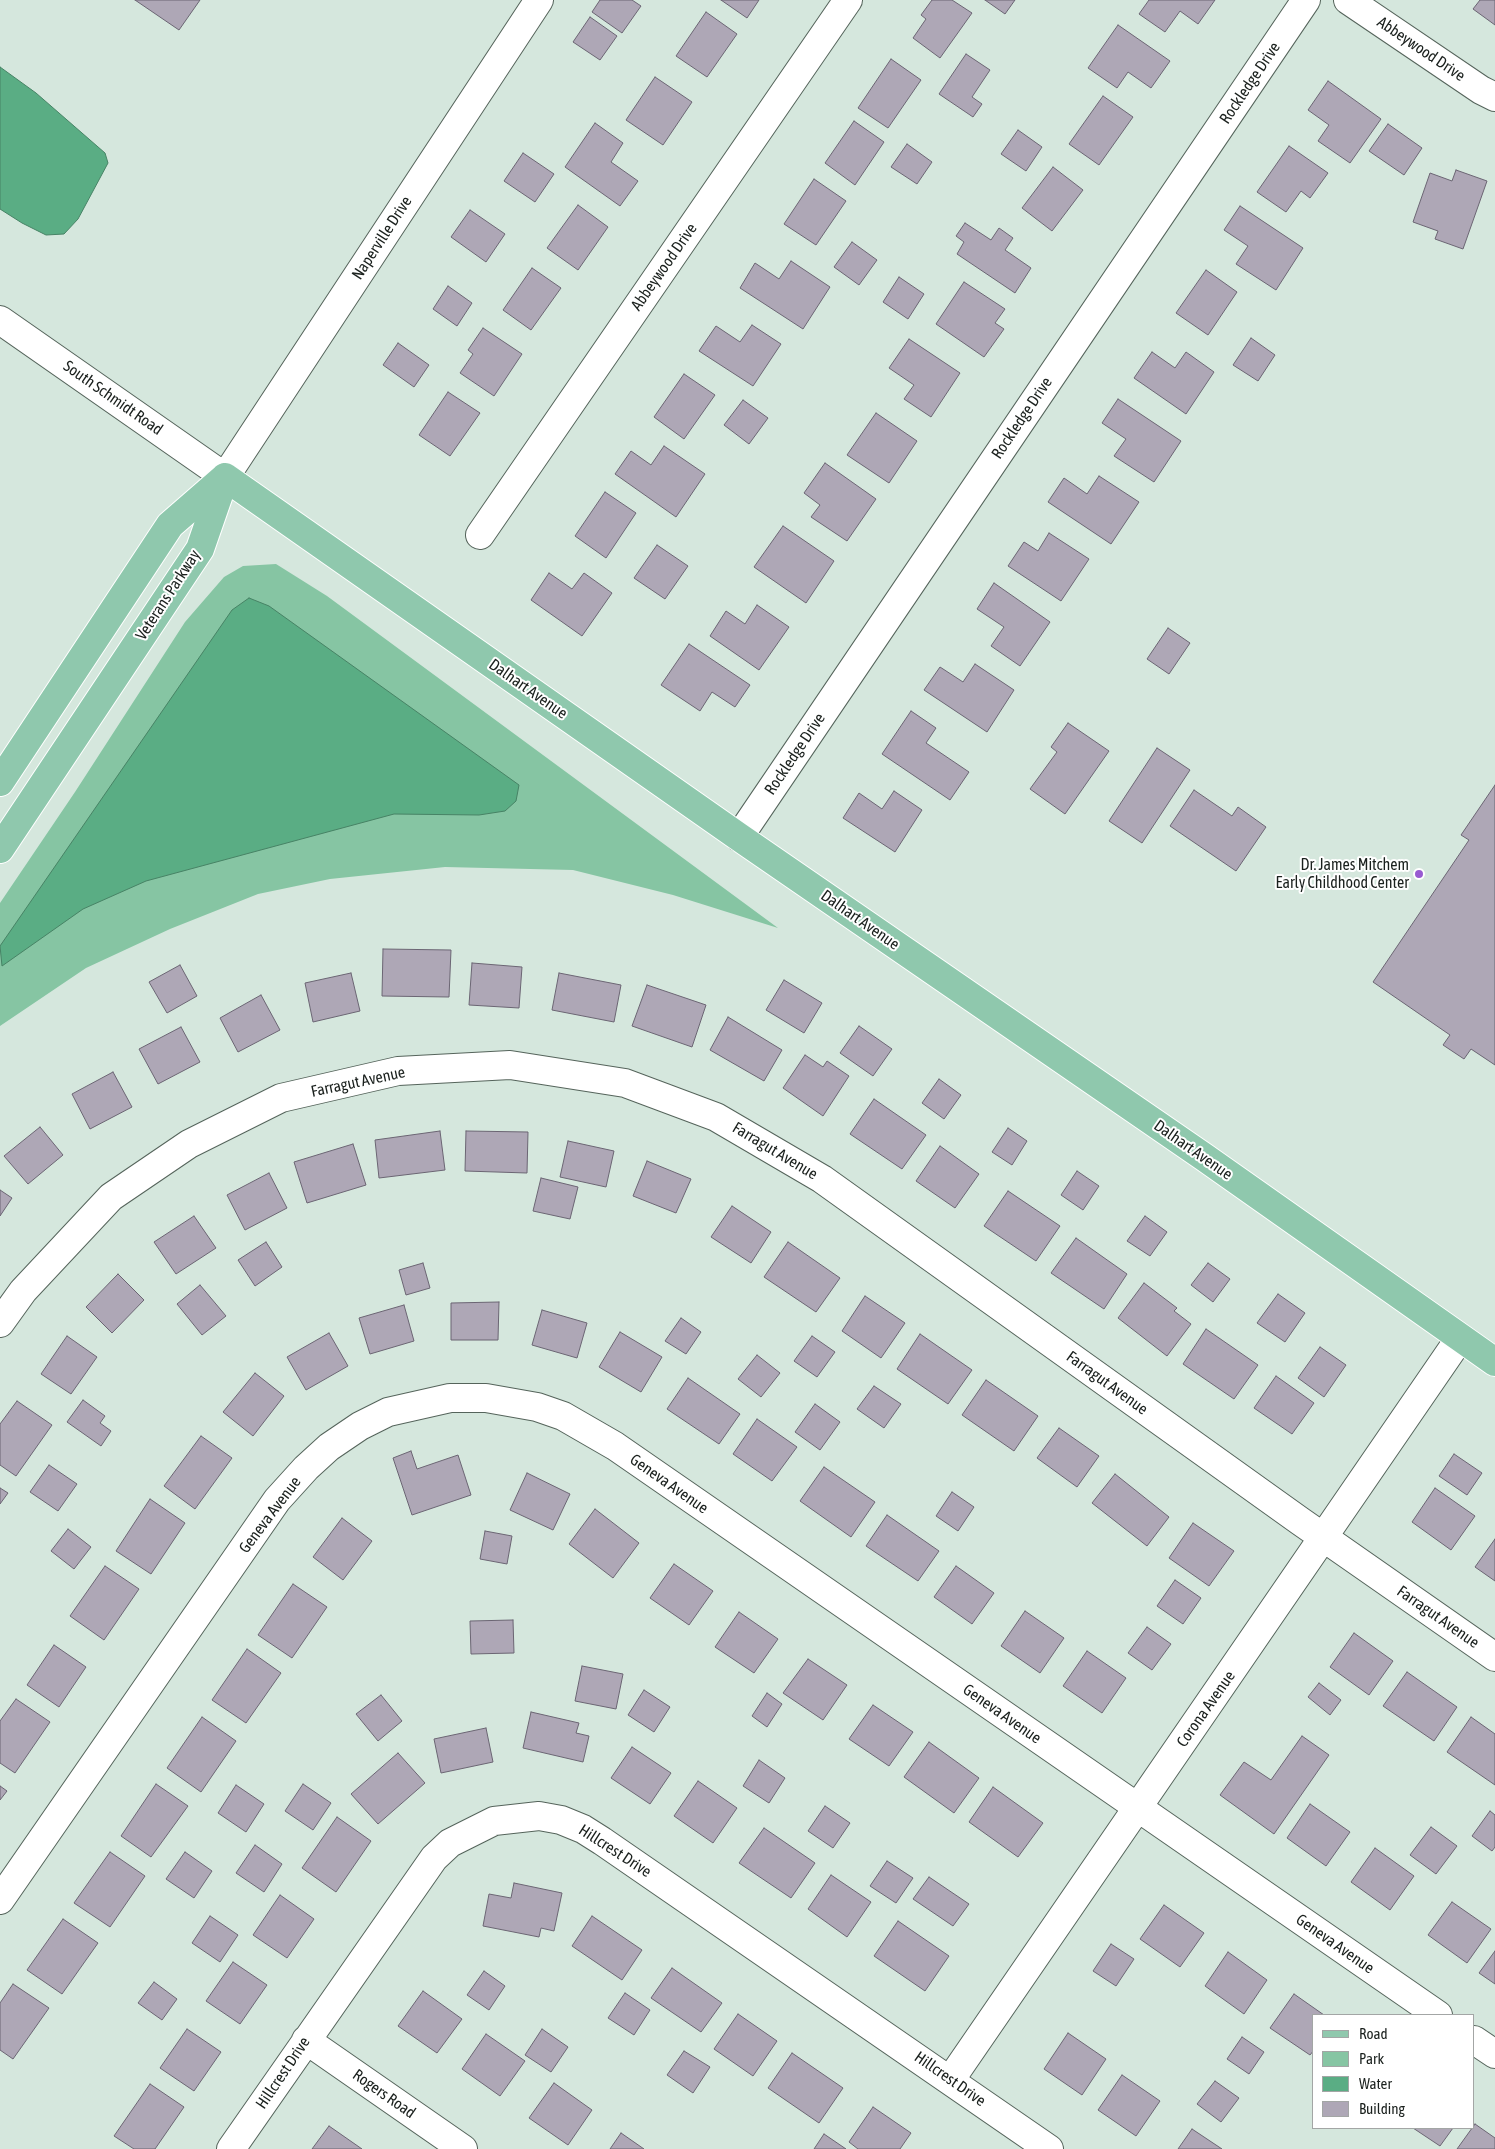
<!DOCTYPE html>
<html>
<head>
<meta charset="utf-8">
<style>
	body { margin:0 }
	#map { position:relative; width:1495px; height:2149px; overflow:hidden; background:#d5e7dd; font-family:"Asap Condensed",sans-serif }
	canvas { display:block }
	.legend { position:absolute; left:1312px; top:2014px; width:162px; height:115px; box-sizing:border-box; background:#fff; border:1px solid #a3a6a5; margin:0; padding:6px 9px; list-style:none; font-size:15px; color:#1a201d }
	.legend li { display:flex; align-items:center; gap:10px; height:25px }
	.legend b { width:25px; border:1px solid #a3a6a5 }
</style>
</head>
<body>
<div id="map">
<canvas width="1495" height="2149"></canvas>
<ul class="legend">
<li><b style="height:6px;background:#8fc8ad"></b>Road</li>
<li><b style="height:14px;background:#86c5a3"></b>Park</li>
<li><b style="height:14px;background:#5aad84"></b>Water</li>
<li><b style="height:14px;background:#aea7b6"></b>Building</li>
</ul>
</div>
<script>
const ctx = document.querySelector('canvas').getContext('2d');
ctx.lineJoin = 'round';
function fillPath(path, color) { ctx.fillStyle = color; ctx.fill(path, 'evenodd'); }
const toPath = rows => new Path2D(rows.map(r => 'M' + r).join(''));
function stroke(path, color, width, dash) { ctx.strokeStyle = color; ctx.lineWidth = width; ctx.lineCap = dash ? 'butt' : 'round'; ctx.setLineDash(dash || []); ctx.stroke(path); }
function drawText(font, color, halo, rows, align = 'center') {
  ctx.font = font + ' "Asap Condensed",sans-serif'; ctx.lineWidth = 4; ctx.setLineDash([]); ctx.textBaseline = 'middle'; ctx.strokeStyle = halo; ctx.fillStyle = color; for (const [text, x, y, turn = 0] of rows) {
    ctx.save(); ctx.translate(x, y); ctx.rotate((+turn || 0) * Math.PI / 180); ctx.textAlign = isNaN(turn) ? turn : align; if (halo) ctx.strokeText(text, 0, 0); ctx.fillText(text, 0, 0); ctx.restore();
  }
}
fillPath(toPath([
	[276,564,327,596,778,928,673,895,573,870,445,867,330,879,258,894,170,929,86,968,0,1026,0,903,75,792,185,622,224,577,243,566]
]), '#86c5a3');
const water = toPath([
	[0,67,36,93,105,153,108,163,78,219,64,234,46,235,22,223,0,209,0,67],
	[249,598,269,606,519,785,516,801,505,811,479,815,394,814,146,881,83,909,2,966,0,946,232,610,249,598]
]);
fillPath(water, '#5aad84');
stroke(water, '#478365', 1);
const building = toPath([
	[135,0,200,0,179,30,135,0],
	[600,0,632,0,641,6,622,33,592,12,600,0],
	[721,0,759,0,747,18,721,0],
	[932,0,952,0,972,13,940,58,913,38,926,19,921,15,932,0],
	[985,0,1015,0,1005,14,985,0],
	[1149,0,1215,0,1198,24,1180,11,1165,32,1139,14,1149,0],
	[1480,0,1495,0,1495,25,1473,9,1480,0],
	[706,12,737,34,707,77,676,56,706,12],
	[590,17,617,36,600,60,573,42,590,17],
	[1118,25,1170,61,1151,88,1128,72,1117,88,1088,68,1118,25],
	[966,54,990,70,972,97,982,104,973,117,939,94,966,54],
	[891,59,921,80,888,128,858,108,891,59],
	[655,77,692,102,663,145,626,120,655,77],
	[1328,81,1381,119,1350,163,1318,141,1329,125,1308,110,1328,81],
	[1103,96,1133,117,1099,165,1069,144,1103,96],
	[854,121,884,142,855,185,825,163,854,121],
	[595,123,623,143,611,162,638,181,620,206,565,167,595,123],
	[1388,124,1422,148,1404,175,1369,151,1388,124],
	[1018,130,1042,147,1026,171,1001,154,1018,130],
	[907,144,932,162,917,184,891,167,907,144],
	[1289,146,1328,173,1310,198,1301,191,1286,212,1257,192,1289,146],
	[523,153,554,174,535,202,504,181,523,153],
	[1053,167,1083,190,1052,231,1022,208,1053,167],
	[1456,170,1487,181,1463,249,1435,239,1438,231,1413,222,1430,173,1452,181,1456,170],
	[814,179,846,201,816,245,784,224,814,179],
	[578,205,608,227,578,270,547,248,578,205],
	[1240,206,1303,248,1276,290,1236,264,1248,246,1224,230,1240,206],
	[470,210,505,234,486,262,451,237,470,210],
	[965,223,991,240,999,228,1013,238,1005,250,1031,268,1015,293,957,254,964,242,956,236,965,223],
	[852,242,877,260,859,285,834,267,852,242],
	[791,261,830,287,803,329,740,288,755,263,779,279,791,261],
	[532,268,561,288,531,330,503,310,532,268],
	[1206,270,1237,292,1208,335,1176,313,1206,270],
	[899,277,924,294,908,319,883,302,899,277],
	[964,282,1005,309,995,323,1004,329,984,357,936,324,964,282],
	[448,286,472,303,457,326,433,309,448,286],
	[752,325,781,344,753,386,699,351,716,326,740,342,752,325],
	[483,328,522,354,494,396,460,373,473,354,468,350,483,328],
	[1251,338,1275,355,1258,381,1233,365,1251,338],
	[909,339,960,373,931,417,904,399,914,385,889,368,909,339],
	[398,343,429,365,414,387,383,365,398,343],
	[1152,352,1175,368,1186,352,1214,372,1186,414,1134,378,1152,352],
	[684,374,715,395,684,439,654,417,684,374],
	[448,392,480,413,450,456,419,435,448,392],
	[1118,399,1181,441,1154,482,1114,456,1126,439,1102,423,1118,399],
	[743,400,768,418,749,444,724,425,743,400],
	[876,413,917,441,889,483,847,455,876,413],
	[664,446,705,474,676,517,615,474,631,451,651,465,664,446],
	[825,463,876,499,847,541,811,517,820,505,804,493,825,463],
	[1099,476,1139,502,1111,544,1048,502,1064,478,1087,494,1099,476],
	[605,492,636,513,606,558,575,536,605,492],
	[783,526,834,561,806,603,754,567,783,526],
	[1049,533,1089,559,1061,601,1008,566,1024,542,1038,551,1049,533],
	[657,545,688,566,665,599,634,578,657,545],
	[549,573,572,589,584,573,612,593,582,636,531,600,549,573],
	[994,583,1050,622,1020,666,991,646,1004,627,977,609,994,583],
	[757,605,789,627,759,670,710,636,726,611,745,624,757,605],
	[1168,628,1190,643,1169,674,1147,659,1168,628],
	[689,644,750,685,735,707,712,692,700,711,661,685,689,644],
	[975,664,1014,690,987,732,924,690,940,667,963,682,975,664],
	[911,711,936,728,926,743,969,772,950,800,882,754,911,711],
	[1068,723,1109,751,1065,814,1030,789,1057,752,1051,747,1068,723],
	[1157,748,1190,770,1142,843,1109,821,1157,748],
	[1495,785,1495,1065,1471,1049,1464,1059,1443,1045,1450,1035,1373,982,1469,840,1461,835,1495,785],
	[1194,790,1232,816,1238,807,1266,827,1236,871,1170,826,1194,790],
	[894,791,922,810,895,852,843,818,859,793,882,809,894,791],
	[383,949,451,950,449,997,382,996,383,949],
	[472,963,522,967,519,1008,469,1005,472,963],
	[180,965,197,996,167,1013,149,982,180,965],
	[351,973,360,1011,313,1022,305,983,351,973],
	[559,973,621,985,614,1022,552,1010,559,973],
	[784,980,822,1003,804,1033,766,1010,784,980],
	[647,985,706,1005,692,1047,632,1026,647,985],
	[261,995,280,1030,238,1052,220,1018,261,995],
	[728,1017,782,1050,764,1081,710,1050,728,1017],
	[859,1026,892,1049,873,1076,840,1053,859,1026],
	[181,1027,200,1062,158,1084,139,1049,181,1027],
	[805,1055,823,1067,827,1061,849,1076,823,1116,783,1088,805,1055],
	[113,1072,132,1107,90,1129,72,1094,113,1072],
	[939,1079,961,1095,944,1119,922,1103,939,1079],
	[874,1099,926,1135,902,1169,850,1134,874,1099],
	[40,1127,63,1155,28,1184,4,1156,40,1127],
	[1008,1128,1027,1141,1012,1165,992,1152,1008,1128],
	[440,1131,445,1170,379,1178,375,1140,440,1131],
	[466,1131,528,1132,527,1173,465,1171,466,1131],
	[568,1141,614,1151,606,1187,560,1177,568,1141],
	[353,1144,366,1185,307,1203,294,1162,353,1144],
	[940,1146,979,1174,955,1208,916,1181,940,1146],
	[647,1161,691,1179,676,1213,633,1196,647,1161],
	[1077,1171,1099,1186,1083,1210,1061,1195,1077,1171],
	[269,1173,287,1208,245,1230,227,1195,269,1173],
	[541,1178,578,1187,570,1219,533,1211,541,1178],
	[0,1190,12,1198,0,1216,0,1190],
	[1008,1191,1060,1226,1036,1261,984,1226,1008,1191],
	[732,1206,771,1232,751,1263,711,1237,732,1206],
	[194,1216,216,1248,176,1274,154,1242,194,1216],
	[1145,1216,1167,1232,1150,1256,1127,1241,1145,1216],
	[1076,1238,1127,1274,1104,1309,1051,1273,1076,1238],
	[266,1242,282,1267,255,1286,238,1260,266,1242],
	[788,1242,840,1278,816,1312,764,1277,788,1242],
	[423,1263,430,1288,406,1295,399,1270,423,1263],
	[1208,1263,1230,1279,1213,1302,1191,1285,1208,1263],
	[118,1274,144,1300,112,1333,86,1307,118,1274],
	[1144,1283,1177,1308,1174,1311,1191,1324,1167,1356,1118,1318,1144,1283],
	[200,1285,226,1316,202,1335,177,1304,200,1285],
	[1278,1294,1305,1313,1285,1342,1257,1323,1278,1294],
	[865,1296,905,1323,881,1358,842,1331,865,1296],
	[499,1302,498,1340,451,1340,451,1303,499,1302],
	[404,1305,414,1341,370,1354,359,1318,404,1305],
	[542,1310,587,1323,577,1358,532,1345,542,1310],
	[681,1318,701,1332,686,1354,665,1341,681,1318],
	[1206,1329,1258,1365,1234,1399,1183,1364,1206,1329],
	[620,1332,662,1357,641,1392,599,1367,620,1332],
	[329,1333,348,1366,306,1390,287,1357,329,1333],
	[920,1334,972,1370,948,1404,897,1369,920,1334],
	[67,1336,97,1357,71,1394,41,1374,67,1336],
	[812,1336,835,1352,817,1377,794,1361,812,1336],
	[1320,1347,1346,1365,1324,1397,1298,1378,1320,1347],
	[757,1355,780,1373,761,1397,738,1379,757,1355],
	[255,1373,284,1396,253,1436,223,1412,255,1373],
	[1276,1376,1314,1403,1292,1434,1254,1408,1276,1376],
	[688,1378,740,1414,719,1444,667,1409,688,1378],
	[986,1380,1038,1416,1014,1451,962,1415,986,1380],
	[874,1386,901,1404,884,1428,857,1409,874,1386],
	[83,1400,105,1416,100,1423,111,1431,101,1446,67,1422,83,1400],
	[17,1401,52,1425,16,1476,0,1465,0,1424,17,1401],
	[815,1404,840,1422,820,1450,795,1432,815,1404],
	[757,1419,797,1447,772,1481,733,1454,757,1419],
	[1059,1428,1099,1456,1077,1487,1037,1458,1059,1428],
	[201,1436,232,1458,195,1509,164,1486,201,1436],
	[411,1451,417,1469,458,1455,471,1495,412,1515,393,1458,411,1451],
	[1454,1454,1482,1473,1467,1495,1439,1476,1454,1454],
	[49,1465,77,1484,58,1511,30,1492,49,1465],
	[824,1467,875,1502,851,1537,800,1501,824,1467],
	[527,1473,570,1494,553,1530,510,1510,527,1473],
	[1115,1474,1169,1517,1147,1546,1092,1503,1115,1474],
	[0,1488,8,1493,0,1504,0,1488],
	[1435,1488,1475,1516,1451,1550,1412,1522,1435,1488],
	[952,1492,974,1507,958,1531,936,1516,952,1492],
	[150,1499,185,1523,151,1574,116,1551,150,1499],
	[595,1509,639,1543,613,1578,569,1544,595,1509],
	[887,1515,939,1551,918,1581,866,1546,887,1515],
	[342,1518,372,1541,343,1580,313,1557,342,1518],
	[1193,1523,1234,1551,1209,1586,1169,1558,1193,1523],
	[68,1529,91,1547,74,1569,51,1551,68,1529],
	[485,1531,512,1536,507,1564,480,1559,485,1531],
	[1495,1539,1495,1581,1475,1567,1495,1539],
	[674,1564,713,1591,689,1625,650,1598,674,1564],
	[105,1566,139,1589,104,1640,70,1616,105,1566],
	[956,1566,994,1593,972,1624,934,1597,956,1566],
	[1175,1580,1201,1598,1183,1624,1157,1606,1175,1580],
	[293,1584,327,1607,292,1658,258,1635,293,1584],
	[1025,1611,1064,1638,1040,1673,1001,1646,1025,1611],
	[739,1612,778,1639,754,1673,715,1647,739,1612],
	[513,1620,514,1653,471,1654,470,1621,513,1620],
	[1147,1627,1171,1644,1152,1670,1128,1653,1147,1627],
	[1354,1633,1393,1661,1369,1695,1330,1667,1354,1633],
	[54,1645,86,1667,59,1707,27,1685,54,1645],
	[247,1649,281,1673,246,1723,212,1700,247,1649],
	[1087,1651,1126,1678,1102,1713,1063,1686,1087,1651],
	[808,1659,847,1685,823,1720,783,1693,808,1659],
	[582,1666,623,1674,616,1709,575,1701,582,1666],
	[1407,1672,1457,1707,1434,1741,1383,1706,1407,1672],
	[1319,1683,1341,1700,1330,1715,1308,1697,1319,1683],
	[644,1690,670,1707,654,1732,628,1715,644,1690],
	[767,1693,782,1704,767,1727,752,1716,767,1693],
	[381,1695,402,1721,378,1741,356,1714,381,1695],
	[16,1699,50,1722,15,1773,0,1763,0,1721,16,1699],
	[873,1705,913,1732,889,1766,849,1739,873,1705],
	[531,1712,579,1723,576,1733,589,1736,583,1762,523,1748,531,1712],
	[202,1717,236,1741,201,1792,167,1768,202,1717],
	[1471,1717,1495,1734,1495,1785,1447,1752,1471,1717],
	[486,1728,493,1762,441,1773,434,1739,486,1728],
	[1302,1736,1329,1755,1274,1834,1220,1795,1244,1762,1271,1780,1302,1736],
	[929,1742,979,1778,954,1813,904,1777,929,1742],
	[632,1747,671,1773,650,1804,611,1778,632,1747],
	[398,1753,425,1783,378,1824,351,1794,398,1753],
	[759,1760,785,1778,769,1803,743,1786,759,1760],
	[698,1781,737,1808,713,1843,674,1816,698,1781],
	[156,1784,188,1806,151,1857,121,1836,156,1784],
	[303,1784,331,1803,313,1830,285,1811,303,1784],
	[236,1785,264,1804,246,1832,218,1813,236,1785],
	[0,1786,7,1791,0,1800,0,1786],
	[993,1787,1043,1823,1018,1857,969,1822,993,1787],
	[1310,1804,1350,1832,1326,1866,1287,1838,1310,1804],
	[825,1806,850,1823,833,1848,808,1831,825,1806],
	[1490,1811,1495,1815,1495,1847,1492,1851,1472,1836,1490,1811],
	[337,1817,371,1841,336,1892,302,1868,337,1817],
	[1431,1827,1457,1846,1436,1874,1410,1855,1431,1827],
	[764,1828,815,1863,791,1898,739,1863,764,1828],
	[255,1845,282,1864,264,1892,236,1873,255,1845],
	[1375,1848,1414,1876,1390,1910,1351,1882,1375,1848],
	[110,1852,145,1876,110,1927,74,1903,110,1852],
	[185,1852,212,1871,194,1898,166,1879,185,1852],
	[887,1861,913,1878,896,1903,870,1886,887,1861],
	[831,1875,871,1902,847,1937,808,1909,831,1875],
	[929,1877,969,1904,953,1926,913,1899,929,1877],
	[514,1883,562,1893,554,1931,541,1928,539,1937,483,1926,489,1894,511,1898,514,1883],
	[280,1895,314,1919,287,1958,253,1935,280,1895],
	[1452,1902,1491,1929,1467,1963,1428,1935,1452,1902],
	[1164,1905,1204,1933,1180,1967,1140,1939,1164,1905],
	[210,1916,238,1935,220,1962,192,1943,210,1916],
	[592,1916,642,1950,622,1980,572,1946,592,1916],
	[63,1919,98,1943,62,1994,27,1970,63,1919],
	[898,1921,949,1956,925,1991,874,1956,898,1921],
	[1111,1944,1134,1959,1116,1986,1093,1971,1111,1944],
	[1495,1951,1495,1984,1479,1973,1495,1951],
	[1228,1952,1267,1980,1244,2014,1205,1986,1228,1952],
	[233,1962,267,1985,240,2024,206,2001,233,1962],
	[672,1968,722,2003,701,2032,651,1998,672,1968],
	[484,1971,505,1986,489,2010,467,1995,484,1971],
	[154,1982,177,1999,162,2020,138,2003,154,1982],
	[13,1984,49,2008,13,2059,0,2050,0,2003,13,1984],
	[423,1991,462,2019,437,2053,398,2026,423,1991],
	[625,1993,650,2010,634,2035,608,2018,625,1993],
	[1294,1994,1324,2015,1314,2015,1314,2050,1310,2055,1270,2028,1294,1994],
	[738,2014,777,2041,753,2076,714,2049,738,2014],
	[187,2029,221,2052,194,2091,160,2068,187,2029],
	[542,2029,568,2047,551,2072,525,2055,542,2029],
	[1068,2033,1106,2059,1082,2095,1044,2069,1068,2033],
	[486,2034,525,2061,500,2096,462,2069,486,2034],
	[1242,2037,1264,2052,1249,2074,1227,2059,1242,2037],
	[684,2051,710,2067,693,2093,667,2075,684,2051],
	[792,2053,843,2088,819,2123,768,2088,792,2053],
	[1122,2075,1160,2101,1136,2136,1098,2110,1122,2075],
	[1215,2081,1239,2098,1221,2122,1197,2104,1215,2081],
	[554,2083,592,2110,568,2145,529,2118,554,2083],
	[150,2084,184,2107,155,2149,134,2149,114,2136,150,2084],
	[873,2107,911,2133,900,2149,858,2149,849,2142,873,2107],
	[1475,2124,1495,2138,1495,2149,1457,2149,1475,2124],
	[329,2126,362,2149,312,2149,329,2126],
	[1413,2128,1453,2128,1440,2146,1413,2128],
	[1192,2129,1222,2149,1178,2149,1192,2129],
	[621,2133,644,2149,610,2149,621,2133],
	[824,2134,846,2149,814,2149,824,2134]
]);
fillPath(building, '#aea7b6');
stroke(building, '#6b6573', 1);
const minor = toPath([
	[1348,0,1481,90,1495,97],
	[0,320,225,477,539,0],
	[480,535,848,0],
	[739,837,1306,0],
	[0,1323,23,1291,111,1197,189,1144,281,1098,398,1071,510,1065,625,1083,716,1117,822,1179,1300,1521,1495,1657],
	[0,1900,277,1500,306,1468,329,1447,360,1426,388,1412,450,1398,486,1398,537,1407,563,1416,615,1446,1438,2015],
	[306,2040,463,2149],
	[1474,2040,1495,2054],
	[951,2079,1460,1338],
	[231,2149,434,1858,450,1843,494,1821,539,1816,561,1820,583,1829,602,1841,1049,2149]
]);
const major = toPath([
	[225,477,739,837,1204,1157,1495,1362],
	[0,782,170,525,224,478],
	[0,849,200,549,225,477]
]);
stroke(minor, '#55645b', 30);
stroke(major, '#fff', 30);
stroke(minor, '#fff', 28);
stroke(major, '#8fc8ad', 28);
for (const [x, y, r, color] of [
	[1419,874,5,"#985ad1"]
]) { const dot = new Path2D(); dot.arc(x, y, r, 0, 2 * Math.PI); ctx.fillStyle = color; ctx.fill(dot); stroke(dot, '#fff', 2); }
drawText('16px', '#1a201d', '#fff', [
	["Abbeywood Drive",1421,49,34],
	["Rockledge Drive",1250,83,-56],
	["Naperville Drive",382,238,-57],
	["Abbeywood Drive",664,267,-55],
	["South Schmidt Road",113,398,35],
	["Rockledge Drive",1022,418,-56],
	["Veterans Parkway",168,595,-57],
	["Dalhart Avenue",528,689,35],
	["Rockledge Drive",795,754,-56],
	["Dalhart Avenue",860,920,35],
	["Farragut Avenue",358,1082,-12],
	["Dalhart Avenue",1193,1150,35],
	["Farragut Avenue",775,1151,31],
	["Farragut Avenue",1107,1383,36],
	["Geneva Avenue",669,1484,35],
	["Geneva Avenue",270,1515,-53],
	["Farragut Avenue",1438,1617,35],
	["Corona Avenue",1206,1709,-55],
	["Geneva Avenue",1002,1714,35],
	["Hillcrest Drive",615,1851,33],
	["Geneva Avenue",1335,1944,35],
	["Hillcrest Drive",283,2073,-56],
	["Hillcrest Drive",950,2079,35],
	["Rogers Road",384,2094,35]
]);
drawText('16px', '#1a201d', '#fff', [
	["Dr. James Mitchem",1409,865],
	["Early Childhood Center",1409,883]
], 'right');
</script>
</body>
</html>
